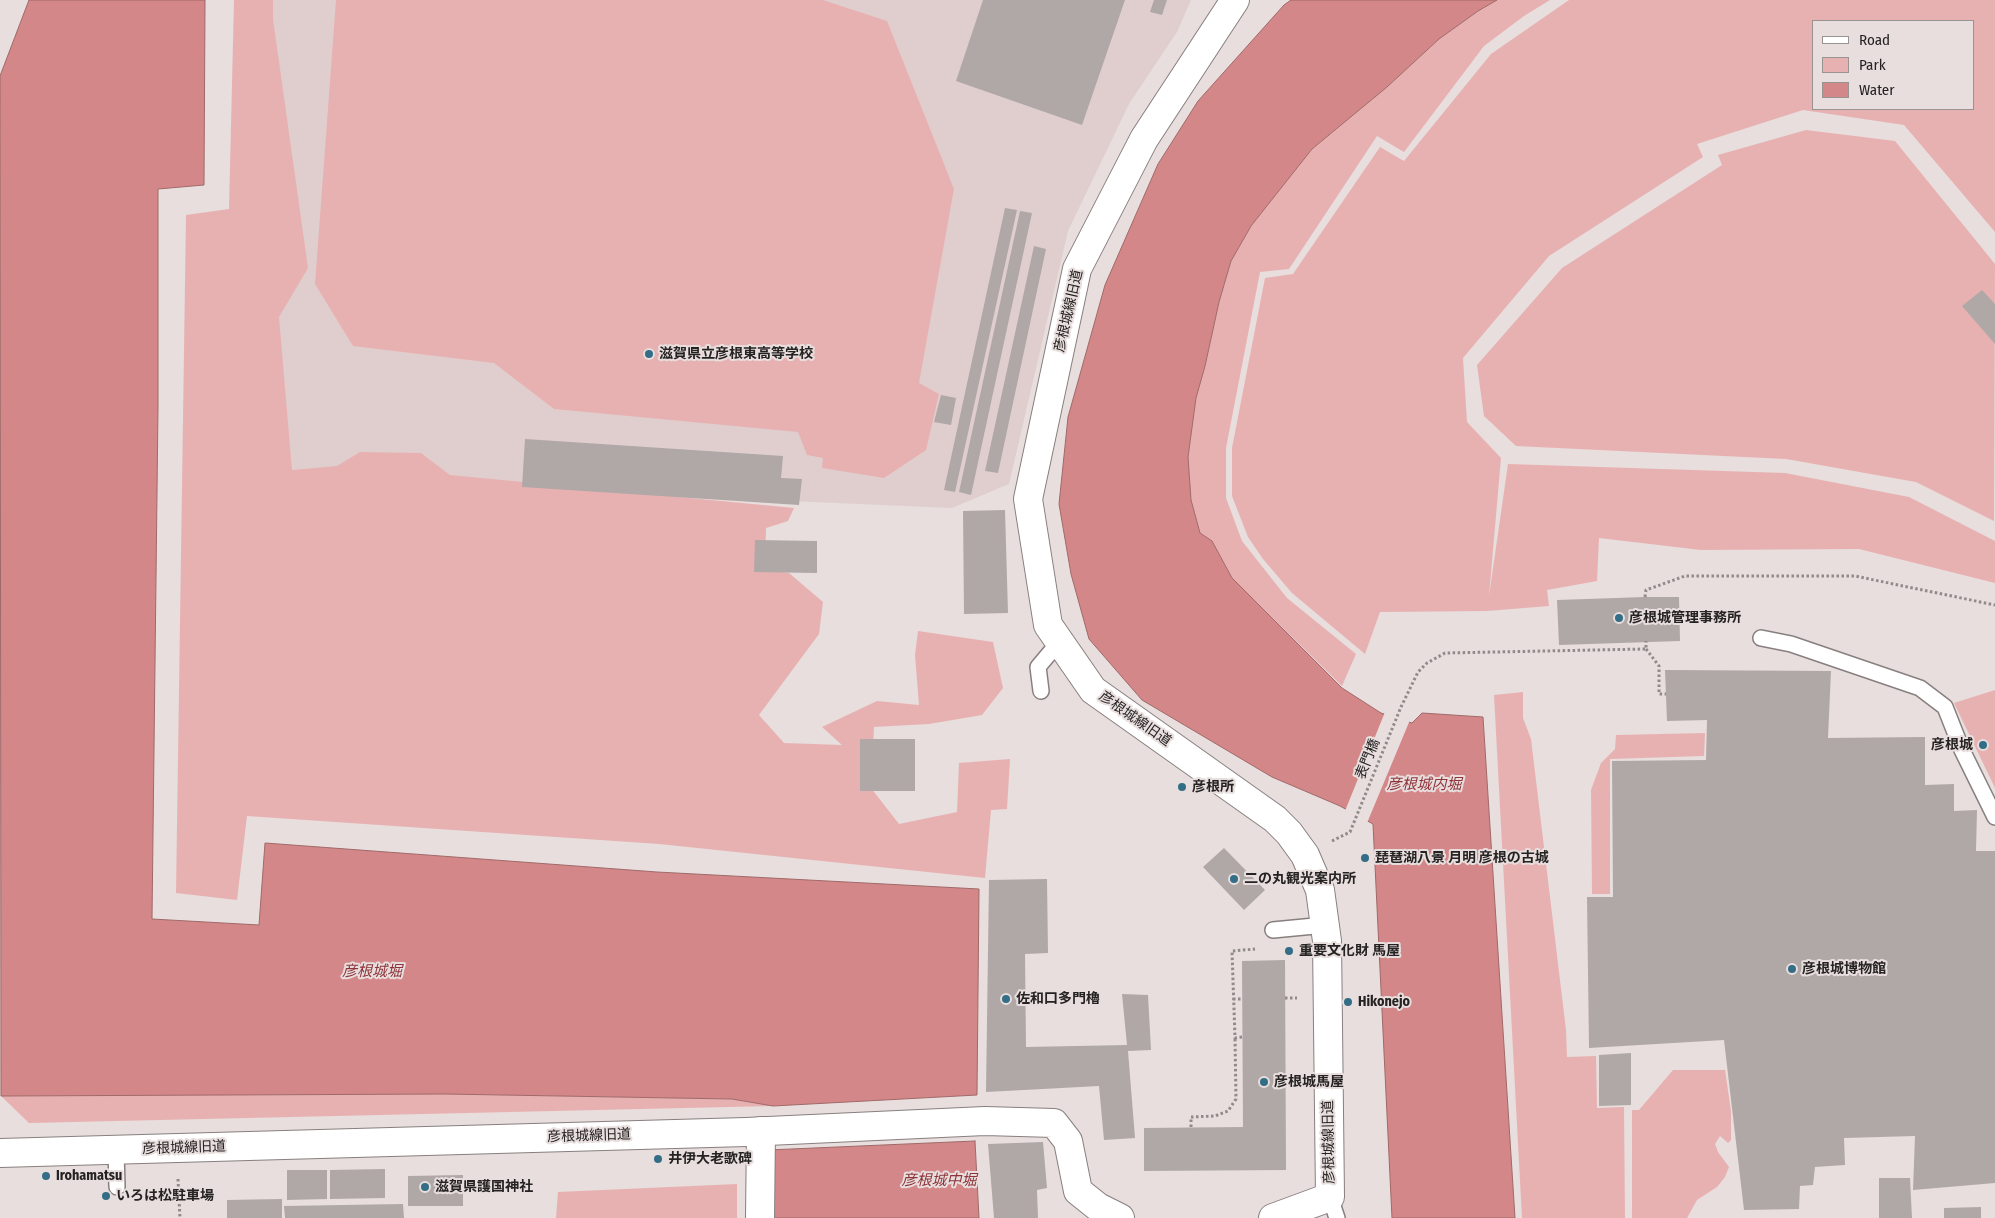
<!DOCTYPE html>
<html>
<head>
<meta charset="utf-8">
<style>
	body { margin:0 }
	#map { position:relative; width:1995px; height:1218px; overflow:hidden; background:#e7dedd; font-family:"Fira Sans Condensed",sans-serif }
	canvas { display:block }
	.legend { position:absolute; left:1812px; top:20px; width:162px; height:90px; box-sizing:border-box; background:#e7dedd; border:1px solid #999392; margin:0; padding:6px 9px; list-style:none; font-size:15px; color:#252222 }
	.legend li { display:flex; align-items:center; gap:10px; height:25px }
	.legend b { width:25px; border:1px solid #999392 }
</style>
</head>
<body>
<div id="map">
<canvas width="1995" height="1218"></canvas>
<ul class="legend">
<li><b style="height:6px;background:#fff"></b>Road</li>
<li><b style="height:14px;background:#e8b1b1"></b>Park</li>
<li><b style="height:14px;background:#d48788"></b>Water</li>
</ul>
</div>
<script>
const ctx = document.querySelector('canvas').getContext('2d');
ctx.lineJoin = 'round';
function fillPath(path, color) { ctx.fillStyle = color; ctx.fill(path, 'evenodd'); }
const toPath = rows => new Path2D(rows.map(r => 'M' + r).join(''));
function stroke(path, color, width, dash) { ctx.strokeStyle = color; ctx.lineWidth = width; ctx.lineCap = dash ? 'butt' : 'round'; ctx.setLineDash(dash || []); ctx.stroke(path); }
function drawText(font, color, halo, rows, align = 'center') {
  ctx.font = font + ' "Fira Sans Condensed","Noto Sans JP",sans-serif'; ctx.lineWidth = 4; ctx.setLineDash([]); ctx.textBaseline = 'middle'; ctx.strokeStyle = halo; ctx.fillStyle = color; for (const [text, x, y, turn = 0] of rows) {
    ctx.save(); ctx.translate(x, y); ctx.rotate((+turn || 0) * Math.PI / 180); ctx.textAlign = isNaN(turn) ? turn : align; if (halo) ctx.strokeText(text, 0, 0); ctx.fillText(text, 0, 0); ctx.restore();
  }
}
fillPath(toPath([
	[260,0,1191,0,1177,32,1129,104,1068,231,1009,484,952,508,257,478]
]), '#e0cece');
fillPath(toPath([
	[234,0,273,0,273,19,308,268,279,317,292,470,337,466,360,452,421,453,450,475,794,508,788,521,766,528,765,569,789,573,823,602,819,634,759,715,784,743,842,745,822,727,877,701,919,705,915,655,918,631,993,642,1003,688,982,715,929,724,874,727,871,788,899,824,957,812,959,763,1010,759,1007,809,991,810,985,878,659,844,247,816,237,900,176,893,186,215,229,209],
	[336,0,823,0,887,21,954,189,919,383,939,394,926,450,884,478,822,468,823,458,807,455,798,432,554,409,494,363,353,346,315,284],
	[1497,0,1550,0,1524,16,1484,46,1404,152,1377,136,1289,269,1260,272,1226,448,1226,498,1242,541,1287,598,1356,654,1342,686,1232,578,1212,541,1200,533,1191,500,1188,457,1196,398,1205,366,1219,302,1231,261,1251,226,1312,149,1387,87,1439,39,1478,11],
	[1569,0,1995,0,1995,232,1904,125,1803,110,1697,144,1703,157,1549,256,1463,358,1467,422,1501,458,1489,596,1508,464,1785,473,1909,497,1995,541,1995,583,1859,549,1701,550,1599,538,1597,581,1547,590,1549,606,1487,611,1380,612,1365,654,1292,593,1263,559,1248,537,1232,496,1232,448,1265,278,1293,274,1380,147,1404,161,1491,54],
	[1814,21,1974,21,1974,109,1814,109],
	[1806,130,1895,141,1995,264,1994,521,1916,482,1786,459,1516,446,1484,416,1477,365,1562,268,1722,165,1718,155],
	[1995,690,1995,788,1954,703],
	[1523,692,1523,718,1531,739,1566,1030,1567,1057,1596,1056,1597,1108,1624,1107,1625,1218,1522,1218,1494,695],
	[1705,733,1704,756,1610,759,1610,894,1592,894,1591,790,1601,763,1615,749,1616,735],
	[1673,1070,1725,1070,1731,1111,1731,1140,1728,1143,1720,1136,1715,1144,1718,1152,1729,1167,1725,1177,1717,1187,1697,1200,1687,1218,1632,1218,1632,1110,1639,1110],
	[445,1094,732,1099,773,1106,29,1123,1,1096],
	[737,1184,737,1218,556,1218,558,1192]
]), '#e8b1b1');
const water = toPath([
	[29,0,205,0,204,185,158,189,158,407,152,919,259,925,265,843,657,872,979,889,977,1095,773,1106,732,1099,445,1094,1,1096,0,76,29,0],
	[1291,0,1497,0,1478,11,1439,39,1387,87,1312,149,1251,226,1231,261,1219,302,1205,366,1196,398,1188,457,1191,500,1200,533,1212,541,1232,578,1342,688,1381,713,1412,723,1422,713,1483,717,1515,1218,1392,1218,1373,824,1340,806,1272,777,1142,700,1089,639,1071,574,1059,504,1068,417,1105,285,1158,164,1198,101,1284,5,1291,0],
	[975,1141,979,1218,768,1218,768,1150,975,1141]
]);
fillPath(water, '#d48788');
stroke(water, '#a06969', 1);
fillPath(toPath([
	[1385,712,1410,720,1367,823,1345,811]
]), '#e7dedd');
fillPath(toPath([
	[983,0,1125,0,1082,125,956,81],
	[1154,0,1167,0,1162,15,1150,12],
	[1005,208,1017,210,955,492,944,490],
	[1020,211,1032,213,971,495,959,492],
	[1034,246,1046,249,998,473,985,471],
	[1982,290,1995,304,1995,344,1962,306],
	[941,395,956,398,951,425,934,422],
	[525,439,783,456,781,478,802,479,799,505,522,487],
	[1005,510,1008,613,964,614,963,511],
	[755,540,817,541,817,573,754,572],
	[1645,597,1679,597,1680,641,1559,645,1557,600],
	[1665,670,1831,671,1828,738,1925,737,1925,785,1954,784,1954,811,1977,810,1976,851,1995,851,1995,1183,1913,1190,1915,1136,1844,1138,1845,1165,1815,1167,1813,1185,1800,1186,1799,1209,1744,1210,1724,1040,1589,1048,1587,897,1613,897,1612,761,1706,760,1707,720,1667,721],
	[860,739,915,739,915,791,860,791],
	[1224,848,1265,890,1244,910,1203,867],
	[1047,879,1048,953,1025,954,1026,1047,1127,1045,1122,994,1148,995,1151,1050,1128,1051,1135,1138,1104,1140,1099,1086,986,1092,989,880],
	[1285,960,1286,1170,1144,1171,1144,1128,1243,1127,1242,961],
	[1631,1053,1631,1105,1599,1106,1599,1055],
	[1043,1142,1047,1188,1037,1190,1038,1218,994,1218,988,1144],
	[385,1169,385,1198,330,1199,330,1170],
	[287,1170,327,1170,327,1199,287,1200],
	[463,1175,463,1206,408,1206,408,1176],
	[1879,1178,1910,1178,1912,1218,1879,1218],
	[282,1199,282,1218,227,1218,227,1200],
	[403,1204,404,1218,285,1218,284,1206],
	[1981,1207,1981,1218,1944,1218,1944,1208]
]), '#b0a7a7');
const service = toPath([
	[1761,638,1791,644,1920,688,1945,707,1962,750,1995,817],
	[1041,691,1038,667,1059,642],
	[1273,930,1325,925],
	[116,1150,117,1187],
	[1330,1197,1337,1218]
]);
const minor = toPath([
	[760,1218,761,1131]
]);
const tertiary = toPath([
	[1235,0,1144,139,1077,269,1028,499,1048,625,1093,690,1275,819,1289,833,1305,855,1320,890,1327,941,1330,1197,1273,1218],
	[0,1153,746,1132,985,1121,1054,1123,1068,1141,1078,1191,1098,1207,1120,1218]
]);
stroke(service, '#887f7f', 18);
stroke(minor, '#887f7f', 30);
stroke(tertiary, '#887f7f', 30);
stroke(toPath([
	[1645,597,1646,590,1685,576,1855,576,1995,605],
	[1646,649,1659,666,1659,694,1666,694],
	[1332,841,1350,832,1401,707,1418,672,1427,663,1445,653,1646,649,1646,641],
	[1285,998,1297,998],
	[1233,999,1242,999],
	[1242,1037,1235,1038,1232,951,1255,949],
	[1191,1127,1191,1117,1215,1116,1228,1111,1236,1099,1235,1038],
	[178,1179,180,1218]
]), '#918a8a', 3, [2.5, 2.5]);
stroke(service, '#fff', 15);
stroke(minor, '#fff', 28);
stroke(tertiary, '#fff', 28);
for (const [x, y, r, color] of [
	[649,354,5,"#336d86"],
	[1619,618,5,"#336d86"],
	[1983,745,5,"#336d86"],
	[1182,787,5,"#336d86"],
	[1365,858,5,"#336d86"],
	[1234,879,5,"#336d86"],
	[1289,951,5,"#336d86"],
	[1792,969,5,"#336d86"],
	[1006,999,5,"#336d86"],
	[1348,1002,5,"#336d86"],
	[1264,1082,5,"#336d86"],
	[658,1159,5,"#336d86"],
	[46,1176,5,"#336d86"],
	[425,1187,5,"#336d86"],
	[106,1196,5,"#336d86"]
]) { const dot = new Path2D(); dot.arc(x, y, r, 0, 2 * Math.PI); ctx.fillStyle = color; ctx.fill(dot); stroke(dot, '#e7dedd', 2); }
drawText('14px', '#252222', '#e7dedd', [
	["彦根城線旧道",1069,311,-77],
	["彦根城線旧道",1135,719,35],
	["表門橋",1368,759,-68],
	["彦根城線旧道",589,1136,-2],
	["彦根城線旧道",1329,1142,-91],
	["彦根城線旧道",184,1148,-2]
]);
drawText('bold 14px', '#252222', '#e7dedd', [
	["滋賀県立彦根東高等学校",659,354],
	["彦根城管理事務所",1629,618],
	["彦根城",1973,745,"right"],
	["彦根所",1192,787],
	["琵琶湖八景 月明 彦根の古城",1375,858],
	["二の丸観光案内所",1244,879],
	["重要文化財 馬屋",1299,951],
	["彦根城博物館",1802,969],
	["佐和口多門櫓",1016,999],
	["Hikonejo",1358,1002],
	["彦根城馬屋",1274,1082],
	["井伊大老歌碑",668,1159],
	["Irohamatsu",56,1176],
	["滋賀県護国神社",435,1187],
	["いろは松駐車場",116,1196]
], 'left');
drawText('italic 15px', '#8f333a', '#e7dedd', [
	["彦根城内堀",1424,785],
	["彦根城堀",372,972],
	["彦根城中堀",939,1181]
]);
</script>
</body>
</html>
